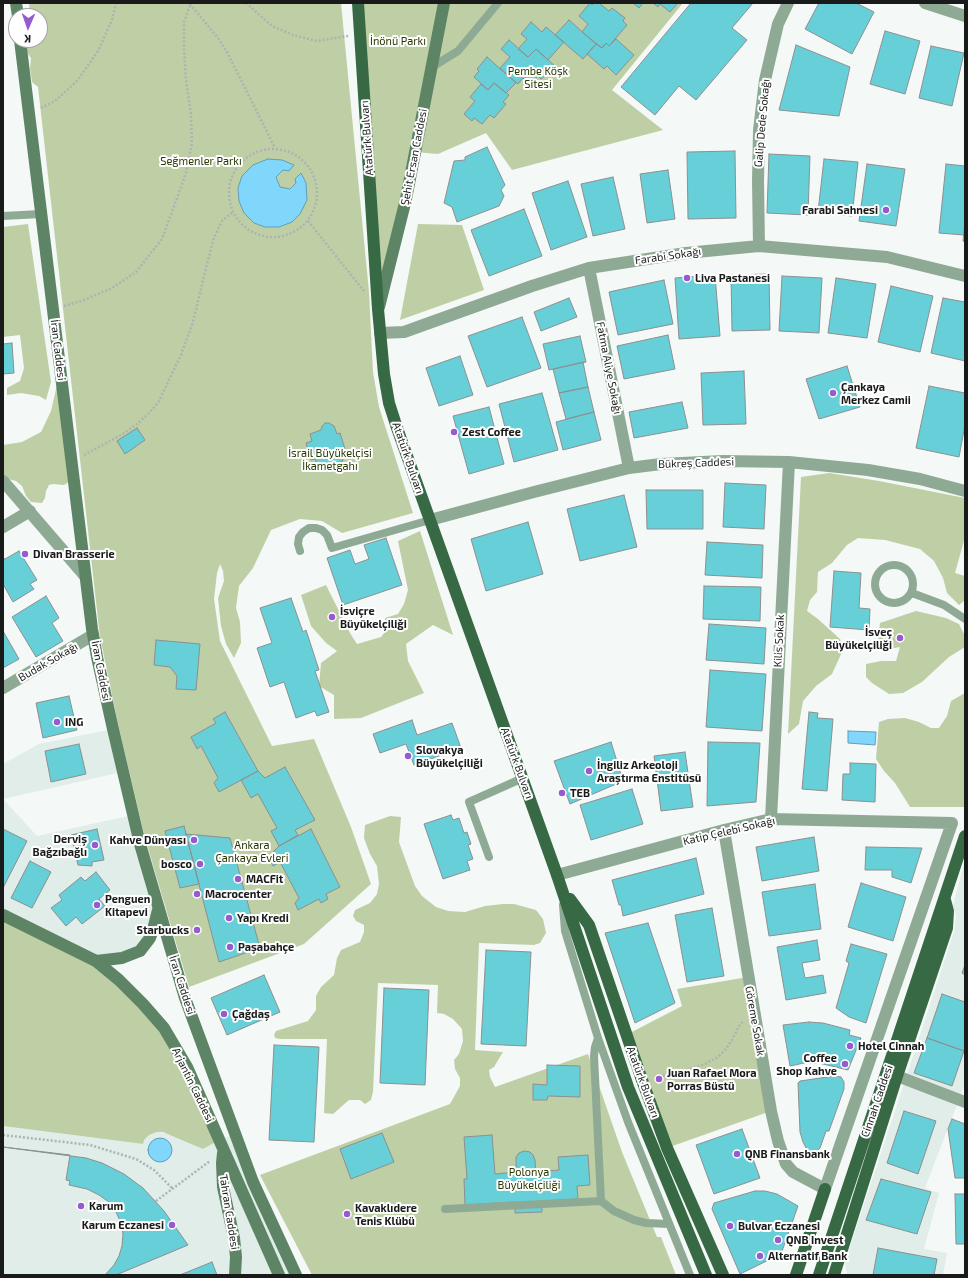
<!DOCTYPE html>
<html>
<head>
<meta charset="utf-8">
<style>
	body { margin:0 }
	#map { position:relative; width:968px; height:1278px; overflow:hidden; background:#f4f8f7; font-family:"Exo 2",sans-serif }
	canvas { display:block }
	.frame { position:absolute; inset:0; border:4px solid #191b1a; pointer-events:none }
	.north { position:absolute; left:8px; top:8px; width:40px; height:40px; box-sizing:border-box; background:#fff; border:1px solid #a3a4a3; border-radius:50%; rotate:182deg; font-size:11px; font-weight:700; line-height:16px; text-align:center; color:#191b1a }
	.north::after { content:''; display:block; margin:auto; width:14px; height:18px; background:#975ad0; clip-path:polygon(50% 0,100% 100%,50% 72%,0 100%) }
</style>
</head>
<body>
<div id="map">
<canvas width="968" height="1278"></canvas>
<div class="frame"></div>
<div class="north">K</div>
</div>
<script>
const ctx = document.querySelector('canvas').getContext('2d');
ctx.lineJoin = 'round';
function fillPath(path, color) { ctx.fillStyle = color; ctx.fill(path, 'evenodd'); }
const toPath = rows => new Path2D(rows.map(r => 'M' + r).join(''));
function stroke(path, color, width, dash) { ctx.strokeStyle = color; ctx.lineWidth = width; ctx.lineCap = dash ? 'butt' : 'round'; ctx.setLineDash(dash || []); ctx.stroke(path); }
function drawText(font, color, halo, rows, align = 'center') {
  ctx.font = font + ' "Exo 2",sans-serif'; ctx.lineWidth = 4; ctx.setLineDash([]); ctx.textBaseline = 'middle'; ctx.strokeStyle = halo; ctx.fillStyle = color; for (const [text, x, y, turn = 0] of rows) {
    ctx.save(); ctx.translate(x, y); ctx.rotate((+turn || 0) * Math.PI / 180); ctx.textAlign = isNaN(turn) ? turn : align; if (halo) ctx.strokeText(text, 0, 0); ctx.fillText(text, 0, 0); ctx.restore();
  }
}
fillPath(toPath([
	[113,729,122,772,3,799,37,836,133,815,158,909,145,946,96,961,3,915,3,764,39,744],
	[965,860,965,1084,925,1188,939,1193,924,1249,947,1253,943,1275,847,1275,845,1262,954,932,956,916,953,905],
	[3,1126,142,1144,144,1140,149,1135,157,1132,219,1140,235,1134,296,1275,3,1275]
]), '#e0ede9');
fillPath(toPath([
	[29,3,341,3,369,292,373,372,379,407,413,513,342,533,322,521,300,519,271,530,253,568,239,586,236,608,240,622,241,643,234,658,226,644,221,626,218,598,224,581,223,571,220,564,217,573,214,599,220,641,272,746,314,739,351,827,371,884,304,944,189,987,145,838,119,728,100,637,38,87,32,82,30,69,31,58,25,50,26,41,40,40,40,16,30,16],
	[358,3,683,3,612,90,663,130,512,170,486,133,438,154,415,152,378,309],
	[28,224,51,382,46,400,39,396,21,393,7,395,7,388,20,381,24,368,20,335,3,337,3,227],
	[418,224,462,225,484,290,400,320],
	[60,372,69,482,64,485,53,484,49,485,46,491,45,498,42,503,31,502,26,496,22,486,16,481,8,479,3,479,3,445,22,442,41,432,51,411],
	[829,473,879,481,965,498,965,537,955,573,965,576,965,600,959,605,947,593,943,578,934,561,920,549,885,540,858,538,847,545,832,563,818,572,817,592,810,600,807,611,818,619,840,639,842,652,832,674,816,686,803,701,799,724,788,734,801,477],
	[420,531,453,635,433,625,406,644,408,661,424,693,361,718,334,719,334,695,319,686,321,663,337,651,326,643,311,626,301,595,326,585,350,633,357,644,381,637,387,629,385,618,398,614,404,604,408,590,398,541],
	[916,611,946,618,959,624,965,636,965,647,949,657,922,682,903,693,889,694,872,683,866,677,866,664,881,661,896,661,900,647,884,650,878,638,880,623],
	[965,693,965,807,910,807,895,783,884,771,876,759,879,722,888,719,905,718,919,722,931,728,939,728,947,716,951,701],
	[390,816,401,817,399,842,415,886,422,896,436,907,448,911,465,912,485,906,503,904,514,904,536,910,543,919,546,933,540,943,534,945,479,943,475,1050,503,1052,494,1067,489,1070,490,1077,495,1087,588,1054,622,1152,657,1237,661,1237,676,1275,312,1275,260,1175,450,1104,460,1086,460,1078,455,1069,454,1060,459,1054,463,1041,462,1029,453,1019,444,1014,437,1013,438,985,378,983,373,1092,371,1100,365,1104,360,1100,349,1100,333,1114,324,1113,327,1039,280,1039,275,1038,274,1035,276,1031,308,1021,316,1010,316,996,321,987,334,975,337,958,341,950,360,942,364,932,364,925,356,921,353,916,355,910,370,903,377,894,379,884,377,866,370,854,364,838,365,825],
	[3,915,96,961,164,1028,219,1140,203,1149,163,1132,157,1132,149,1135,144,1140,143,1144,3,1126],
	[748,977,771,1111,667,1148,626,1035,682,1006,677,989]
]), '#bfcfa5');
const water = toPath([
	[268,159,282,160,294,165,289,171,283,170,276,177,280,187,290,189,296,183,295,179,301,173,306,183,307,200,300,214,292,222,279,227,265,227,254,223,244,213,239,201,238,188,242,176,253,165,268,159],
	[848,731,876,732,875,745,848,743,848,731],
	'148 1150a12 12 0 1 1 24 0a12 12 0 1 1-24 0Z'
]);
fillPath(water, '#81d6fb');
stroke(water, '#629eb8', 1);
const building = toPath([
	[590,3,592,5,594,3,599,3,609,11,612,8,625,18,623,21,627,25,609,46,606,43,602,48,582,32,588,24,579,16,590,3],
	[633,3,643,3,639,8,633,3],
	[653,3,678,3,670,12,660,4,658,7,653,3],
	[691,3,753,3,732,28,747,40,696,100,679,86,655,115,621,87,691,3],
	[819,3,856,3,874,12,852,54,805,29,819,3],
	[569,20,596,44,583,59,555,35,569,20],
	[531,22,542,32,546,27,564,42,548,60,536,49,528,57,518,49,527,39,521,34,531,22],
	[885,31,920,41,905,94,870,84,885,31],
	[616,39,634,55,616,75,607,66,604,69,587,54,596,44,602,48,606,43,609,46,616,39],
	[509,40,528,57,536,49,556,67,547,76,546,75,541,79,538,76,530,85,523,78,518,84,500,68,510,57,501,49,509,40],
	[796,45,850,67,839,116,779,110,796,45],
	[931,46,964,53,952,106,919,98,931,46],
	[487,57,516,83,506,93,494,83,488,90,474,77,479,71,477,69,487,57],
	[494,83,509,95,503,102,506,104,494,118,490,115,482,124,474,118,472,121,464,114,475,101,470,97,481,84,488,90,494,83],
	[487,147,505,185,501,190,504,196,499,206,457,222,452,207,444,203,454,161,465,160,465,157,487,147],
	[735,151,736,218,688,219,687,152,735,151],
	[769,154,810,156,808,215,767,213,769,154],
	[824,159,858,162,852,216,818,212,824,159],
	[867,164,905,169,896,226,859,221,867,164],
	[946,164,965,166,965,221,964,235,939,233,946,164],
	[668,170,675,219,647,223,640,174,668,170],
	[613,177,625,229,593,236,581,184,613,177],
	[568,181,587,237,551,250,532,193,568,181],
	[524,209,542,256,489,276,471,230,524,209],
	[965,221,965,242,963,241,965,221],
	[769,274,770,330,732,331,731,275,769,274],
	[715,275,720,336,679,339,675,278,715,275],
	[782,276,822,278,819,333,779,331,782,276],
	[836,278,876,284,867,338,828,333,836,278],
	[664,280,673,324,618,335,609,292,664,280],
	[891,286,933,296,920,352,878,342,891,286],
	[569,298,577,317,541,331,534,312,569,298],
	[943,298,965,302,965,361,931,353,943,298],
	[522,317,541,368,487,387,468,336,522,317],
	[668,335,675,369,624,379,617,346,668,335],
	[580,336,586,362,549,370,543,344,580,336],
	[12,343,14,373,3,374,3,344,12,343],
	[460,356,473,395,439,406,426,368,460,356],
	[583,362,588,387,559,393,553,369,583,362],
	[847,366,860,407,819,419,806,379,847,366],
	[744,371,746,424,703,425,701,373,744,371],
	[929,386,965,393,965,425,959,457,916,448,929,386],
	[588,387,594,412,566,419,559,393,588,387],
	[542,393,558,450,514,462,499,404,542,393],
	[682,402,688,428,634,438,629,412,682,402],
	[489,407,504,464,469,474,453,416,489,407],
	[594,412,601,440,563,450,556,422,594,412],
	[325,423,329,423,334,426,337,434,340,433,345,449,340,450,343,461,334,464,335,466,319,471,315,459,311,460,306,443,312,441,310,434,321,430,322,426,325,423],
	[137,428,145,440,125,454,117,441,137,428],
	[725,483,766,485,764,529,723,527,725,483],
	[646,490,703,490,703,529,647,529,646,490],
	[624,495,637,547,580,561,567,509,624,495],
	[528,522,543,574,486,591,471,539,528,522],
	[386,538,402,585,343,605,327,558,350,550,355,564,369,559,364,545,386,538],
	[707,542,763,545,762,578,705,575,707,542],
	[19,551,37,580,30,584,34,589,13,602,3,584,3,558,5,559,19,551],
	[834,571,861,573,859,608,870,609,869,630,830,627,834,571],
	[704,586,761,587,760,621,703,619,704,586],
	[46,596,59,618,52,623,63,641,36,657,12,617,46,596],
	[291,598,303,632,306,630,319,670,315,671,329,712,317,716,315,711,296,718,284,682,270,687,257,648,272,643,260,608,291,598],
	[709,624,766,628,764,664,706,660,709,624],
	[3,631,19,659,3,668,3,631],
	[156,640,200,644,196,690,176,689,177,676,170,667,154,665,156,640],
	[710,670,766,674,762,731,706,727,710,670],
	[69,696,77,730,43,738,36,703,69,696],
	[225,712,258,771,219,792,214,783,218,778,201,746,197,749,191,737,216,723,213,719,225,712],
	[809,712,818,713,817,718,833,719,827,791,802,789,809,712],
	[412,720,417,735,452,723,461,748,414,765,406,744,380,753,373,734,412,720],
	[611,742,623,781,570,804,554,761,611,742],
	[708,742,760,743,756,802,707,806,708,742],
	[79,744,86,774,51,782,45,751,79,744],
	[685,752,693,807,661,811,654,756,685,752],
	[850,763,876,764,875,802,842,800,843,774,850,774,850,763],
	[285,767,315,820,295,830,298,835,279,846,271,831,277,828,258,794,251,798,241,780,258,771,265,778,285,767],
	[632,789,643,824,591,840,580,805,632,789],
	[451,815,453,820,459,818,464,833,467,832,471,844,468,845,473,859,467,861,470,870,443,879,424,824,451,815],
	[184,826,199,884,180,888,165,831,184,826],
	[3,829,27,841,3,888,3,829],
	[97,829,104,860,92,862,92,866,78,865,71,835,97,829],
	[311,829,340,887,326,894,328,899,321,903,319,899,298,910,295,903,299,898,280,862,273,866,268,857,279,846,311,829],
	[186,834,230,838,260,948,219,962,186,834],
	[814,837,819,871,762,881,756,847,814,837],
	[866,847,922,848,911,883,892,877,892,870,865,870,866,847],
	[696,858,704,894,623,916,621,905,619,905,612,880,696,858],
	[30,861,51,872,32,908,11,898,30,861],
	[96,872,110,890,99,899,105,906,82,924,76,917,66,926,51,908,62,900,59,895,81,877,85,881,96,872],
	[861,883,906,897,893,941,848,927,861,883],
	[815,884,821,929,769,936,762,892,815,884],
	[712,908,724,976,687,982,675,915,712,908],
	[648,923,675,1003,635,1023,605,933,648,923],
	[817,940,820,960,802,963,805,978,823,975,826,993,786,1000,777,947,817,940],
	[851,944,887,954,866,1023,849,1017,836,1008,849,963,846,961,851,944],
	[486,950,531,952,526,1046,481,1044,486,950],
	[965,965,965,975,962,973,965,965],
	[264,975,280,1012,227,1035,211,998,264,975],
	[384,988,429,990,425,1085,380,1083,384,988],
	[942,994,965,1002,965,1047,964,1051,927,1038,942,994],
	[809,1022,823,1023,850,1030,849,1035,861,1038,848,1070,819,1063,804,1063,790,1066,783,1025,809,1022],
	[927,1038,964,1051,952,1086,914,1073,927,1038],
	[274,1045,319,1047,314,1142,269,1140,274,1045],
	[547,1065,580,1066,580,1097,548,1096,547,1100,533,1100,533,1084,547,1085,547,1065],
	[834,1076,841,1077,844,1082,844,1089,829,1131,826,1131,820,1148,817,1151,812,1152,807,1150,803,1142,800,1132,798,1083,800,1081,834,1076],
	[904,1111,936,1121,918,1174,887,1163,904,1111],
	[952,1119,965,1124,965,1178,955,1178,948,1129,952,1119],
	[742,1129,760,1178,714,1194,696,1145,742,1129],
	[382,1133,394,1162,351,1179,340,1149,382,1133],
	[492,1135,495,1174,516,1172,516,1157,519,1153,524,1151,530,1152,533,1155,535,1160,536,1172,559,1170,558,1157,588,1155,590,1185,577,1186,578,1199,542,1201,542,1212,515,1213,515,1202,465,1205,464,1179,467,1179,464,1137,492,1135],
	[3,1147,86,1158,102,1163,124,1174,143,1188,164,1211,188,1245,116,1275,3,1275,3,1147],
	[3,1147,70,1155,66,1180,70,1181,69,1185,87,1189,99,1195,109,1202,116,1212,121,1223,123,1234,122,1246,119,1256,114,1265,105,1275,3,1275,3,1147],
	[881,1179,931,1192,917,1234,866,1220,881,1179],
	[755,1191,765,1191,777,1194,798,1206,781,1254,740,1274,712,1209,714,1203,755,1191],
	[955,1194,965,1194,965,1244,956,1244,955,1194],
	[878,1248,937,1259,934,1275,873,1275,878,1248],
	[212,1262,217,1275,180,1275,212,1262]
]);
fillPath(building, '#66cfd7');
stroke(building, '#8c9090', 1);
stroke(toPath([
	[246,3,272,26,293,35,317,41,348,36],
	[190,4,218,38,227,52,275,148],
	[41,108,55,101,77,81,98,51,112,20,116,3],
	'229 193a44 44 0 1 1 88 0a44 44 0 1 1-88 0Z',
	[308,221,364,291],
	[64,306,84,300,112,288,136,272,162,239,186,173,192,143,191,114,186,80,184,49,184,22,191,3],
	[84,455,121,435,137,424,147,415,158,403,181,355,193,322,207,264,214,238,222,221,233,212],
	[655,1078,687,1070,705,1064,718,1057,725,1050,732,1040,739,1026,743,1021],
	[3,1135,90,1145,136,1159,154,1170,173,1189],
	[156,1201,210,1161]
]), '#afb2b1', 2.5, [2, 2]);
stroke(toPath([
	[432,67,458,51,498,3],
	[3,216,41,214],
	[300,551,298,544,299,537,303,532,309,528,316,528,322,530,327,535,332,548,430,520],
	'875 584a19 19 0 1 1 38 0a19 19 0 1 1-38 0Z',
	[912,593,944,605,965,619],
	[489,857,469,802,523,778],
	[563,905,565,931,598,1038,628,1122,690,1275],
	[598,1038,595,1047,594,1056,601,1201,614,1211,634,1220,646,1223,669,1224],
	[445,1209,601,1201]
]), '#8faa94', 8);
stroke(toPath([
	[925,3,965,16],
	[759,246,758,181,759,130,765,80,778,24,788,3],
	[589,268,629,468],
	[380,333,404,332,532,286,589,268,686,253,759,246,887,257,965,276],
	[3,481,85,576],
	[430,520,534,492,629,468,661,464,723,461,789,462,868,470,920,479,965,491],
	[3,527,30,511],
	[3,688,93,635],
	[771,819,789,462],
	[557,875,724,830,771,819,952,823,825,1189,793,1172,786,1164,778,1141,771,1111,724,830],
	[897,1076,965,1102]
]), '#8faa94', 12);
stroke(toPath([
	[16,3,18,16],
	[20,40,92,629,97,657,113,729,140,844,185,998,253,1182,296,1275],
	[379,307,406,199,444,3],
	[3,915,96,961,119,980,143,1004,164,1028,187,1067,279,1275],
	[96,961,122,958,140,951,150,938,153,930,158,910],
	[223,1153,222,1163,223,1187,234,1238,236,1257,235,1275]
]), '#5d8565', 12);
stroke(toPath([
	[358,3,378,309,384,374,389,403,397,428,557,875,628,1087,706,1275],
	[570,899,589,925,642,1080,667,1148,723,1275],
	[796,1275,825,1189],
	[819,1275,965,836],
	[834,1275,897,1076,947,928,948,911,945,900]
]), '#376a44', 12);
for (const [x, y, r, color] of [
	[886,210,4,"#975ad0"],
	[687,278,4,"#975ad0"],
	[833,393,4,"#975ad0"],
	[454,432,4,"#975ad0"],
	[25,554,4,"#975ad0"],
	[332,617,4,"#975ad0"],
	[900,638,4,"#975ad0"],
	[57,722,4,"#975ad0"],
	[408,756,4,"#975ad0"],
	[589,771,4,"#975ad0"],
	[562,793,4,"#975ad0"],
	[194,840,4,"#975ad0"],
	[95,845,4,"#975ad0"],
	[200,864,4,"#975ad0"],
	[238,879,4,"#975ad0"],
	[197,894,4,"#975ad0"],
	[97,905,4,"#975ad0"],
	[229,918,4,"#975ad0"],
	[197,930,4,"#975ad0"],
	[230,947,4,"#975ad0"],
	[224,1014,4,"#975ad0"],
	[850,1046,4,"#975ad0"],
	[845,1064,4,"#975ad0"],
	[659,1079,4,"#975ad0"],
	[737,1154,4,"#975ad0"],
	[81,1206,4,"#975ad0"],
	[347,1214,4,"#975ad0"],
	[172,1225,4,"#975ad0"],
	[730,1226,4,"#975ad0"],
	[778,1240,4,"#975ad0"],
	[760,1256,4,"#975ad0"]
]) { const dot = new Path2D(); dot.arc(x, y, r, 0, 2 * Math.PI); ctx.fillStyle = color; ctx.fill(dot); stroke(dot, '#fff', 1.5); }
drawText('11px', '#283701', '#fff', [
	["İnönü Parkı",398,41],
	["Pembe Köşk",538,71],
	["Sitesi",538,84],
	["Seğmenler Parkı",201,161],
	["İsrail Büyükelçisi",330,453],
	["İkametgahı",330,466],
	["Ankara",252,845],
	["Çankaya Evleri",252,858],
	["Polonya",529,1172],
	["Büyükelçiliği",529,1185]
]);
drawText('11px', '#191b1a', '#fff', [
	["Galip Dede Sokağı",762,123,-85],
	["Atatürk Bulvarı",367,138,-94],
	["Şehit Ersan Caddesi",414,157,-79],
	["Farabi Sokağı",668,256,-8],
	["İran Caddesi",58,350,83],
	["Fatma Aliye Sokağı",609,368,79],
	["Atatürk Bulvarı",408,458,71],
	["Bükreş Caddesi",696,463,-2],
	["Kilis Sokak",779,641,-87],
	["Budak Sokağı",48,662,-30],
	["İran Caddesi",101,671,79],
	["Atatürk Bulvarı",517,763,70],
	["Katip Çelebi Sokağı",729,831,-13],
	["İran Caddesi",182,985,72],
	["Göreme Sokak",755,1021,80],
	["Atatürk Bulvarı",643,1082,70],
	["Arjantin Caddesi",193,1085,64],
	["Cinnah Caddesi",877,1101,-71],
	["Tahran Caddesi",229,1212,81]
]);
drawText('bold 11px', '#191b1a', '#fff', [
	["Farabi Sahnesi",878,210,"right"],
	["Liva Pastanesi",695,278],
	["Çankaya",841,387],
	["Merkez Camii",841,400],
	["Zest Coffee",462,432],
	["Divan Brasserie",33,554],
	["İsviçre",340,611],
	["Büyükelçiliği",340,624],
	["İsveç",892,632,"right"],
	["Büyükelçiliği",892,645,"right"],
	["ING",65,722],
	["Slovakya",416,750],
	["Büyükelçiliği",416,763],
	["İngiliz Arkeoloji",597,765],
	["Araştırma Enstitüsü",597,778],
	["TEB",570,793],
	["Derviş",87,839,"right"],
	["Bağzıbağlı",87,852,"right"],
	["Kahve Dünyası",186,840,"right"],
	["bosco",192,864,"right"],
	["MACFit",246,879],
	["Macrocenter",205,894],
	["Penguen",105,899],
	["Kitapevi",105,912],
	["Yapı Kredi",237,918],
	["Starbucks",189,930,"right"],
	["Paşabahçe",238,947],
	["Çağdaş",232,1014],
	["Hotel Cinnah",858,1046],
	["Coffee",837,1058,"right"],
	["Shop Kahve",837,1071,"right"],
	["Juan Rafael Mora",667,1073],
	["Porras Büstü",667,1086],
	["QNB Finansbank",745,1154],
	["Karum",89,1206],
	["Kavaklıdere",355,1208],
	["Tenis Klübü",355,1221],
	["Karum Eczanesi",164,1225,"right"],
	["Bulvar Eczanesi",738,1226],
	["QNB Invest",786,1240],
	["Alternatif Bank",768,1256]
], 'left');
</script>
</body>
</html>
